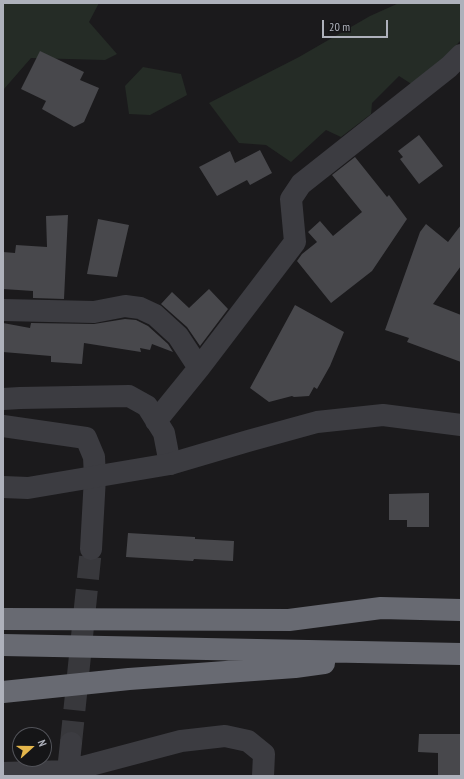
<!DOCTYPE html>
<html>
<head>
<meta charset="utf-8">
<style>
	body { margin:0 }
	#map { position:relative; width:464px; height:779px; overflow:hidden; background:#1b1a1c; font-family:"PT Sans Narrow",sans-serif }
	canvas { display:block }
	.frame { position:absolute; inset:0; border:4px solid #aeb1bb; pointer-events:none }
	.north { position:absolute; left:12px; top:727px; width:40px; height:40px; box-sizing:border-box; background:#151517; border:1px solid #525359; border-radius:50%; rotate:69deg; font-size:11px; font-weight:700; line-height:16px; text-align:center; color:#aeb1bb }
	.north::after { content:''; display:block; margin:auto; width:14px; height:18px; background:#e4b64b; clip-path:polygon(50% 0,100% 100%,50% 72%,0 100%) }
	.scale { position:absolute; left:322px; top:20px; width:66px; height:18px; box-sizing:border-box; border:2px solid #aeb1bb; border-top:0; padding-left:5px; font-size:12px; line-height:14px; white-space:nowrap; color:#aeb1bb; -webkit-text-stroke:3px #151517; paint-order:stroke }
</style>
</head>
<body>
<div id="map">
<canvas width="464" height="779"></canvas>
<div class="frame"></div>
<div class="north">N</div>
<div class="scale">20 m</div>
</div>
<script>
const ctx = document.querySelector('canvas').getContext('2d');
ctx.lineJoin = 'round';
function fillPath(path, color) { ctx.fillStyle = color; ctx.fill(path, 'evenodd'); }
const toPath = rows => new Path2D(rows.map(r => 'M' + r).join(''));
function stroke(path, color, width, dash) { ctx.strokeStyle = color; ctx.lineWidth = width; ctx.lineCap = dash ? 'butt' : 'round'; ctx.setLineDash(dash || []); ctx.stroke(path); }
fillPath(toPath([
	[3,3,99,3,89,22,117,54,105,60,31,58,4,89,3,88],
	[399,3,461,3,461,40,442,60,413,85,399,76,372,103,371,114,341,137,326,130,291,162,266,145,239,143,209,103,299,57,370,16],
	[143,67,181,74,187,95,150,115,129,114,125,86]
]), '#252c26');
fillPath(toPath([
	[40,51,84,72,80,80,99,88,84,122,74,127,42,109,46,101,21,89],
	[419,135,443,166,419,184,400,159,403,157,398,151],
	[260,150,272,173,250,185,247,180,217,196,199,167,230,151,235,163],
	[355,157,387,197,389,195,407,219,372,271,331,303,297,261,302,254,317,242,308,232,320,221,333,236,362,212,332,175],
	[68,215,64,299,33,298,33,291,3,289,3,252,15,253,16,245,47,247,46,216],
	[98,219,129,225,117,277,87,274],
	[426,224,448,242,461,225,461,266,433,304,461,315,461,362,407,342,409,338,385,330,420,232],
	[209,289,228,309,200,346,187,327,161,304,172,292,189,308],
	[295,305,344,332,330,366,317,389,314,387,309,396,294,397,292,396,269,402,250,388],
	[125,319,136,320,148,326,168,344,173,352,152,344,150,350,140,348,141,352,84,343,82,364,51,362,51,356,3,352,3,323,30,328,31,323,94,324],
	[429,493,429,527,407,527,407,520,389,520,389,494],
	[128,533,195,537,195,539,234,541,233,561,194,559,193,561,126,557],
	[419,734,461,734,461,776,438,776,438,753,418,752]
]), '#48484c');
stroke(toPath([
	[71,743,91,549]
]), '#38383c', 22, [22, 11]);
stroke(toPath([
	[3,310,94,312,125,306,140,308,155,315,178,336,199,368],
	[3,399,20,398,129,396,147,406,164,433,170,464],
	[156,421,199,368,295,242,291,199,301,184,449,67,461,55],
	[3,426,86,438,94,457,95,477,91,549],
	[68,771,71,743],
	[3,773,68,771,181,741,225,736,248,741,264,754,263,776]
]), '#3c3c41', 22);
stroke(toPath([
	[3,487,28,488,170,464,248,441,317,422,383,415,461,425]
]), '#3c3c41', 22);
stroke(toPath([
	[3,619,289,620,381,608,461,610],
	[3,645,461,654],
	[3,692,129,679,295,667,324,663]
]), '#686a72', 22);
</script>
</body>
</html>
